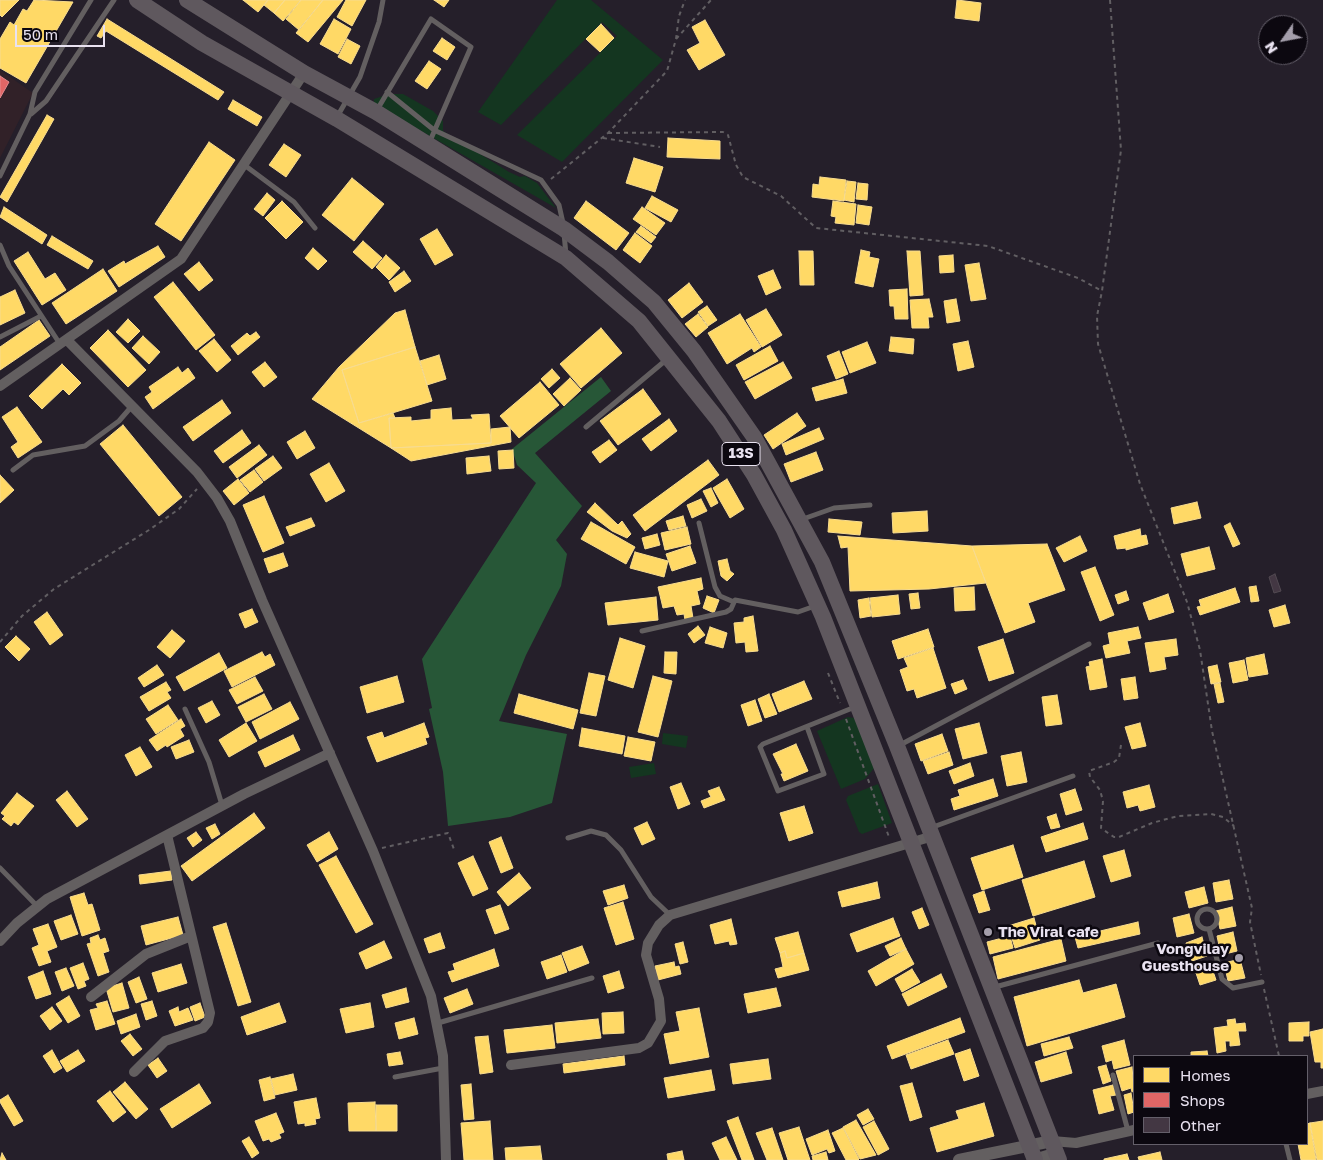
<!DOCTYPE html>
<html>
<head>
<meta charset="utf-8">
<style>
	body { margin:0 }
	#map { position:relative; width:1323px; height:1160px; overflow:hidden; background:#251f2a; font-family:"Golos Text",sans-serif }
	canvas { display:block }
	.legend { position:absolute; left:1133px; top:1055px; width:175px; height:90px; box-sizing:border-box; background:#0c0810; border:1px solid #645f6a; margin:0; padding:6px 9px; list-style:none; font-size:15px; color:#e9e2f0 }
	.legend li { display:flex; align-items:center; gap:10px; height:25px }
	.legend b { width:25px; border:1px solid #645f6a }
	.north { position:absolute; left:1258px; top:15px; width:50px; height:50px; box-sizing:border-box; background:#0c0810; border:1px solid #645f6a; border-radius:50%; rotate:237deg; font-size:14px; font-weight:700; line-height:20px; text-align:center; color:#e9e2f0 }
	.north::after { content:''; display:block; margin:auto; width:18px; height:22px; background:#a49eab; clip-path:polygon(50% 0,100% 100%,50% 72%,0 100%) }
	.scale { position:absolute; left:15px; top:25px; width:90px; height:22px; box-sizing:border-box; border:2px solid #e9e2f0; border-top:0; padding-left:6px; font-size:15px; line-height:18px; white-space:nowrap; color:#e9e2f0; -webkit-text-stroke:4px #0c0810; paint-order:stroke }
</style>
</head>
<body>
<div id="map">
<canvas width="1323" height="1160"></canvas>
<ul class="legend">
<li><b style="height:14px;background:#ffd966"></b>Homes</li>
<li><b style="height:14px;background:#e06666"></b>Shops</li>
<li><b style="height:14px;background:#433743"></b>Other</li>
</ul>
<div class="north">N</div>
<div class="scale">50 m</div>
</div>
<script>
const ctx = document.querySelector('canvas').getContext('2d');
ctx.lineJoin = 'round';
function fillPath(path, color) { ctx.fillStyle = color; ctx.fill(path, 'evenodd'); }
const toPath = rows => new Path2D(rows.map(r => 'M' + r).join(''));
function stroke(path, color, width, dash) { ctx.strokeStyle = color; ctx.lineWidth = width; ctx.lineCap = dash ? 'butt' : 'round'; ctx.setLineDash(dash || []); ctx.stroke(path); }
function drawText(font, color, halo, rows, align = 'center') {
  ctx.font = font + ' "Golos Text",sans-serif'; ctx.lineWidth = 5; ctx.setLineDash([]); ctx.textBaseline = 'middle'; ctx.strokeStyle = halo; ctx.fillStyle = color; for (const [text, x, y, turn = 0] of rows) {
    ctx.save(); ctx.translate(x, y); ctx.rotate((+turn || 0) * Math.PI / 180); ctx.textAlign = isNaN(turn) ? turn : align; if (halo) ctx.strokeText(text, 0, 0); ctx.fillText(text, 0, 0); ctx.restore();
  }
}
fillPath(toPath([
	[0,70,33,93,0,158]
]), '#312128');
fillPath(toPath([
	[557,0,591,0,663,60,562,162,517,135,617,36,602,22,501,125,478,112],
	[389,94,403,94,433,111,443,121,443,131,509,172,520,177,525,176,537,183,556,208,374,104,374,99],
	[848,717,854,718,876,766,865,779,841,789,817,731],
	[663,733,688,736,686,748,662,744],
	[654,763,656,774,631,778,629,767],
	[878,784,892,823,862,834,859,832,846,800,848,796]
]), '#143620');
fillPath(toPath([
	[601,377,611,391,535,453,582,506,556,540,567,554,561,586,526,655,499,721,567,734,552,803,510,817,448,826,443,772,429,709,432,708,422,659,536,483,517,465,512,449]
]), '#275737');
const homes = toPath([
	[0,0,19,0,2,17,0,15,0,0],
	[34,0,73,2,26,83,0,68,0,39,10,22,14,25,23,9,27,11,34,0],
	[243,0,268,0,258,12,243,0],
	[268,0,285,0,274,13,264,5,268,0],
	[285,0,301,0,283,21,274,13,285,0],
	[301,0,323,0,299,30,286,19,301,0],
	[323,0,343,0,308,42,296,33,323,0],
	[346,0,366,0,352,26,337,17,346,0],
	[434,0,449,0,444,7,434,0],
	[957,0,981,3,979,21,955,18,957,0],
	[107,19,224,92,218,100,106,31,101,38,97,36,107,19],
	[334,19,351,29,338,54,320,44,334,19],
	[705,20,725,55,699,70,687,50,700,43,692,27,705,20],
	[601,24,614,38,600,52,586,39,601,24],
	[442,38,455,47,447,60,433,51,442,38],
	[347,39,360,46,351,64,338,57,347,39],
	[429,61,441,69,427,89,415,81,429,61],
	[233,100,262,117,257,126,228,109,233,100],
	[47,115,54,119,7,202,0,197,47,115],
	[668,138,720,141,720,159,667,157,668,138],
	[209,142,235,160,181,241,155,224,209,142],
	[284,144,301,155,286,177,269,165,284,144],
	[634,158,663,167,655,192,626,183,634,158],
	[820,177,846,180,844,201,812,197,813,184,819,185,820,177],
	[352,178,384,204,354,241,322,215,352,178],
	[847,181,856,182,854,202,844,200,847,181],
	[858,183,868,184,867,200,856,199,858,183],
	[267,193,275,200,263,216,254,209,267,193],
	[652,196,678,210,671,222,645,208,652,196],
	[282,201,303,222,286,239,265,218,282,201],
	[586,201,629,233,616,250,574,218,586,201],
	[833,201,856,204,854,225,835,223,836,217,831,216,833,201],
	[858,205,872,207,869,225,856,223,858,205],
	[4,207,47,235,42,244,0,217,4,207],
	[642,207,665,223,656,235,633,219,642,207],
	[641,226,656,237,651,243,636,232,641,226],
	[437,229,453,255,435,265,420,239,437,229],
	[635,233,652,246,640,263,623,250,635,233],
	[52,236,93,261,88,269,47,245,52,236],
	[363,241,382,258,372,269,353,252,363,241],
	[158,246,165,257,119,287,108,271,124,261,125,264,158,246],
	[313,248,327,261,318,270,305,258,313,248],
	[861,250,870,252,869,257,879,259,873,287,855,283,861,250],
	[799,251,813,251,814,285,800,285,799,251],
	[907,251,920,251,923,295,910,296,907,251],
	[28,252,45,279,55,273,66,290,42,305,14,261,28,252],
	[386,255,400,268,389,280,376,267,386,255],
	[953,255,954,272,940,273,939,256,953,255],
	[199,262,213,280,199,291,184,274,199,262],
	[979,263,986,299,971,301,965,265,979,263],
	[103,269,117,291,66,324,52,303,103,269],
	[773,270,781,288,766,295,758,276,773,270],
	[404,271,411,281,395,292,389,282,404,271],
	[173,282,215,335,196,350,154,297,173,282],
	[689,283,703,302,682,318,668,300,689,283],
	[907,289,908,319,895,319,894,306,890,306,889,290,907,289],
	[15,290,25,313,0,325,0,297,15,290],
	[929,299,933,317,928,317,929,328,912,328,910,300,929,299],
	[956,299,960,321,947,323,944,301,956,299],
	[707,306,717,320,708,326,698,312,707,306],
	[766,309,782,335,762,347,746,320,766,309],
	[405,310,415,347,342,370,359,423,393,413,395,418,389,418,391,448,312,399,339,367,395,313,405,310],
	[698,314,708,327,696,337,685,324,698,314],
	[740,314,761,347,754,352,752,348,727,364,708,333,740,314],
	[128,319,140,331,128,343,116,332,128,319],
	[39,320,50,336,0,370,0,347,39,320],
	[601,328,622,353,581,388,560,364,601,328],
	[108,330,146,370,128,387,90,348,108,330],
	[256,332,260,337,238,355,231,346,247,333,250,336,256,332],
	[143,336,160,352,149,364,132,348,143,336],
	[891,337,914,339,913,354,889,351,891,337],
	[214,339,231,360,217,372,199,351,214,339],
	[968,341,974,367,958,371,953,344,968,341],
	[867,342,876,363,850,373,842,352,867,342],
	[770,346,778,361,744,380,736,365,770,346],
	[415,347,432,401,359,423,342,370,415,347],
	[839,351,848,374,836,379,827,356,839,351],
	[439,355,446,379,427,385,420,361,439,355],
	[265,362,277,377,264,387,252,372,265,362],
	[783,362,792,378,755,399,745,382,783,362],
	[62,364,81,383,69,395,63,389,42,409,29,396,62,364],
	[178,367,182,373,188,368,195,378,153,409,145,397,152,392,149,387,178,367],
	[552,369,560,378,549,388,541,379,552,369],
	[570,378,581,390,564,406,553,394,570,378],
	[843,379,847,393,816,401,812,388,843,379],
	[540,382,559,405,519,438,500,416,540,382],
	[643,389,661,414,618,445,600,421,643,389],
	[222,400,231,413,193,441,183,427,222,400],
	[17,407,42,442,18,458,11,447,18,442,2,417,17,407],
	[451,408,452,420,473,419,471,415,489,414,491,443,391,448,389,418,411,417,411,421,431,419,431,410,451,408],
	[797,413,806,426,773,449,764,435,797,413],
	[669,419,677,431,651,451,642,439,669,419],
	[123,425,182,497,159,516,100,444,123,425],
	[510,427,511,442,411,461,391,448,491,443,491,429,510,427],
	[819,428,824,439,786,455,782,444,819,428],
	[242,430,251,443,223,463,214,451,242,430],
	[305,431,315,448,297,459,287,442,305,431],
	[609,440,617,450,600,463,592,452,609,440],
	[259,445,267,455,237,478,229,467,259,445],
	[513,450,514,468,499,469,498,451,513,450],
	[816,452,823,470,791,482,784,464,816,452],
	[273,456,282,468,264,481,255,469,273,456],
	[489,456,491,471,467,474,466,458,489,456],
	[708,460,719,475,645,531,633,515,708,460],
	[329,463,345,491,326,502,310,474,329,463],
	[254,470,263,482,250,492,240,480,254,470],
	[0,475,14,490,0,503,0,475],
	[238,479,249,493,234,505,223,491,238,479],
	[727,479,744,509,730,518,713,488,727,479],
	[711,488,718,503,711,507,703,491,711,488],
	[264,496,284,543,263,552,243,505,264,496],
	[701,499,707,511,692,518,687,505,701,499],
	[1197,502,1201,518,1174,524,1171,508,1197,502],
	[595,503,618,525,622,521,631,534,627,538,612,531,587,512,595,503],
	[927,511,928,531,893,533,892,513,927,511],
	[683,516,686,526,669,530,666,521,683,516],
	[311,518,315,526,290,536,286,527,311,518],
	[829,519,862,522,860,535,828,532,829,519],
	[591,522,635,547,626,564,581,539,591,522],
	[1230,523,1240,544,1233,547,1224,526,1230,523],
	[687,527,691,544,665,550,661,533,687,527],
	[1140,529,1141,536,1146,535,1148,544,1126,550,1126,548,1117,549,1114,536,1140,529],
	[657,534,660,545,645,549,642,538,657,534],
	[838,536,972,546,986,583,929,589,850,591,848,547,841,548,838,536],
	[1080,536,1087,551,1064,562,1056,548,1080,536],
	[1047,544,1065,590,1028,603,1035,622,1005,633,972,546,1047,544],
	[690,546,696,563,672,571,666,554,690,546],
	[1209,547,1215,569,1187,576,1181,554,1209,547],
	[635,552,668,561,664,577,630,568,635,552],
	[283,553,288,566,269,573,264,559,283,553],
	[727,559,730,571,734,574,727,581,721,576,718,561,727,559],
	[1095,567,1114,615,1100,621,1081,572,1095,567],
	[701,578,703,589,697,591,700,604,691,606,693,618,685,620,684,614,677,615,674,606,663,608,658,587,701,578],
	[1256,586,1259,601,1251,602,1249,587,1256,586],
	[974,587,975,610,955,611,954,588,974,587],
	[1235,588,1240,602,1200,615,1197,607,1201,606,1199,600,1235,588],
	[1126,591,1129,600,1118,604,1115,595,1126,591],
	[918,593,920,608,911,609,909,594,918,593],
	[1168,594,1174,612,1149,620,1143,603,1168,594],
	[898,595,900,614,872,617,870,598,898,595],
	[707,596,719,600,714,613,703,608,707,596],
	[656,597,658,620,608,625,605,603,656,597],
	[869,598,871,616,860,618,858,600,869,598],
	[1285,605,1290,623,1274,627,1269,610,1285,605],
	[252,609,258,622,245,628,239,614,252,609],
	[47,612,63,635,50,645,34,622,47,612],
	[753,616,758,651,746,652,745,642,736,643,734,623,744,622,744,618,753,616],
	[698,626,705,635,694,643,688,634,698,626],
	[710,627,727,633,723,648,705,643,710,627],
	[1138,627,1141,638,1127,641,1130,653,1106,658,1103,646,1110,644,1108,633,1138,627],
	[928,629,934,647,898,659,892,641,928,629],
	[172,630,185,641,170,658,157,647,172,630],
	[16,636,30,649,19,661,5,647,16,636],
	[620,638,645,646,633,688,608,680,620,638],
	[1003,639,1014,673,989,681,978,647,1003,639],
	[1176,639,1178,655,1164,657,1166,669,1150,672,1145,643,1176,639],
	[933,648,946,688,917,698,914,689,907,691,900,670,908,667,904,658,933,648],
	[262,652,265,657,270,654,275,665,232,687,224,671,262,652],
	[665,652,677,652,676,674,664,673,665,652],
	[219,653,227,668,184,691,176,677,219,653],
	[1264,654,1268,674,1249,677,1246,658,1264,654],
	[1102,659,1107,687,1090,690,1086,667,1090,666,1089,662,1102,659],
	[1244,660,1248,680,1233,683,1229,663,1244,660],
	[157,665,164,675,144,687,138,678,157,665],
	[1217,665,1221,682,1211,684,1208,667,1217,665],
	[589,673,605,676,596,716,580,713,589,673],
	[397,676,404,702,367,713,360,687,397,676],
	[653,676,672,681,658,737,638,732,653,676],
	[255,677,263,691,237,704,229,690,255,677],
	[1135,677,1138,698,1124,700,1121,679,1135,677],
	[963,680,967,689,955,694,951,684,963,680],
	[804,681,812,699,779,712,772,694,804,681],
	[166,682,171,690,167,692,171,698,149,711,140,697,166,682],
	[1220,683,1224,702,1218,703,1214,684,1220,683],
	[264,694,272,709,246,722,238,707,264,694],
	[519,694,578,710,573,729,514,713,519,694],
	[769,694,777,714,765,718,758,699,769,694],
	[1057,695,1062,724,1046,726,1042,697,1057,695],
	[755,700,762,721,748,726,741,705,755,700],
	[212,701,220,715,206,723,198,708,212,701],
	[290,702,299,719,260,739,252,722,290,702],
	[168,705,178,720,156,734,146,719,168,705],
	[181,719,185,726,180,729,184,736,167,747,166,745,157,751,149,740,181,719],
	[246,723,257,741,229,757,219,740,246,723],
	[424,723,429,737,425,738,427,744,377,762,367,737,382,732,384,738,424,723],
	[979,723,987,753,963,759,955,729,979,723],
	[1140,723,1146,746,1132,749,1125,727,1140,723],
	[582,728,625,736,622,754,579,746,582,728],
	[942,734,948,751,921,761,915,744,942,734],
	[293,735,300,750,265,767,258,752,293,735],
	[628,737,655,742,651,761,624,756,628,737],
	[189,740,194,752,176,759,171,747,189,740],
	[796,744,808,771,784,781,781,774,783,774,773,754,796,744],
	[140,747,152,767,136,776,125,755,140,747],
	[949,752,953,765,928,774,923,761,949,752],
	[1021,752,1027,782,1007,786,1001,756,1021,752],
	[970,763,974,776,954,784,949,771,970,763],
	[993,779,998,796,954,810,951,799,960,796,958,790,993,779],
	[681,783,690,804,678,809,670,787,681,783],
	[1149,785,1155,807,1140,811,1138,805,1127,808,1123,792,1149,785],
	[719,787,725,800,704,808,701,801,711,797,708,791,719,787],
	[1075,789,1082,810,1066,815,1060,794,1075,789],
	[67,791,88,819,77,827,56,800,67,791],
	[17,793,34,806,18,825,14,822,11,826,2,819,5,816,1,813,17,793],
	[804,806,813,833,789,841,780,813,804,806],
	[254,813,265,828,192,881,181,866,254,813],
	[1056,814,1060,827,1051,829,1047,817,1056,814],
	[647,822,655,839,642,845,634,828,647,822],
	[1083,823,1088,839,1046,852,1041,837,1083,823],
	[215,824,220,834,212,839,206,828,215,824],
	[196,832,202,840,193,847,187,838,196,832],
	[329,832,338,849,317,862,307,845,329,832],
	[501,837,513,868,501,873,489,842,501,837],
	[1013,845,1023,877,982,890,971,858,1013,845],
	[1124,850,1131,876,1111,882,1103,856,1124,850],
	[336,856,373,924,356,933,319,865,336,856],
	[473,856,488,889,473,896,458,863,473,856],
	[1084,861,1095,897,1033,916,1022,880,1084,861],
	[171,871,172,880,140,884,139,875,171,871],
	[519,873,531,888,508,906,497,892,519,873],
	[1229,880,1233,899,1216,902,1213,883,1229,880],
	[877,882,880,898,842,907,838,892,877,882],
	[624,885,628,898,608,905,603,891,624,885],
	[1204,887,1208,903,1189,908,1185,892,1204,887],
	[984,891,990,910,979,913,973,895,984,891],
	[84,893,88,905,92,904,100,930,82,936,70,897,84,893],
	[623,902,634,939,616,945,604,908,623,902],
	[500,905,509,929,495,934,486,910,500,905],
	[1232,907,1236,926,1220,929,1216,911,1232,907],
	[922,908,929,925,919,929,912,912,922,908],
	[1189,914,1194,933,1177,937,1173,918,1189,914],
	[71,915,78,934,61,940,54,921,71,915],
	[178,917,183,935,146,945,141,926,178,917],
	[893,918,900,936,857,952,850,934,893,918],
	[1034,918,1040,940,1015,948,1008,926,1034,918],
	[731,919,737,944,730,945,729,941,715,944,710,925,731,919],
	[1138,922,1140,934,1078,948,1075,937,1138,922],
	[226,923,251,1002,238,1006,213,927,226,923],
	[48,924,57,947,47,951,51,962,39,966,32,948,39,945,33,929,48,924],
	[798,932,804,953,787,958,785,951,780,953,775,938,798,932],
	[1233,932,1237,951,1221,955,1217,936,1233,932],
	[440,933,445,948,429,953,424,939,440,933],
	[98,935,100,940,105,938,109,951,103,953,109,972,98,976,87,944,91,943,90,938,98,935],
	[1010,936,1013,948,990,954,987,942,1010,936],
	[1202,937,1207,956,1192,961,1186,943,1202,937],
	[901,938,906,949,890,956,885,946,901,938],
	[1061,939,1066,961,998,979,993,957,1061,939],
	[384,941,392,958,366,969,359,953,384,941],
	[683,942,688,962,680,964,675,944,683,942],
	[582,946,589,963,569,971,562,953,582,946],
	[494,949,499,966,452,982,448,972,455,970,453,964,494,949],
	[906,949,914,964,876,986,868,971,906,949],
	[785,951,787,958,804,953,809,970,778,978,775,969,783,967,780,953,785,951],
	[561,955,567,972,547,979,541,962,561,955],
	[1240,959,1245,978,1228,981,1224,963,1240,959],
	[674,962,675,967,679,966,681,974,658,980,655,966,674,962],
	[1210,962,1216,980,1200,985,1194,967,1210,962],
	[83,963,89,979,84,981,86,986,78,989,70,968,83,963],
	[181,964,187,983,158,992,152,973,181,964],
	[66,968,74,986,62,991,55,972,66,968],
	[912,969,920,982,902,992,895,979,912,969],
	[43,971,51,994,36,999,28,977,43,971],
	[619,971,624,988,608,993,603,976,619,971],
	[941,974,947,987,908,1006,902,994,941,974],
	[139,977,147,999,136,1003,128,982,139,977],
	[1079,980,1083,993,1116,984,1125,1017,1027,1046,1014,997,1079,980],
	[122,983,129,1008,113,1012,106,988,122,983],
	[406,988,409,1002,386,1008,382,995,406,988],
	[776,988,781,1006,748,1013,744,994,776,988],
	[467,989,473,1004,450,1013,444,998,467,989],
	[69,996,80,1016,68,1023,56,1004,69,996],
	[107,1001,115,1024,96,1030,90,1010,98,1008,96,1004,107,1001],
	[152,1001,157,1016,146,1020,141,1004,152,1001],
	[200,1003,205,1017,195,1021,190,1007,200,1003],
	[279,1003,286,1022,247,1035,241,1017,279,1003],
	[370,1003,374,1027,346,1033,340,1009,370,1003],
	[52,1007,62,1021,50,1030,40,1016,52,1007],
	[178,1007,179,1012,188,1008,193,1020,175,1026,169,1011,178,1007],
	[699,1008,709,1057,670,1064,664,1034,680,1031,676,1012,699,1008],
	[623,1012,624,1033,603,1034,602,1013,623,1012],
	[136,1014,140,1027,121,1034,117,1021,136,1014],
	[414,1018,418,1034,399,1039,395,1023,414,1018],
	[960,1018,965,1032,892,1059,887,1046,960,1018],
	[598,1019,601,1038,557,1043,555,1023,598,1019],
	[1235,1019,1236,1024,1245,1023,1246,1031,1238,1031,1240,1045,1230,1046,1230,1041,1225,1041,1226,1051,1217,1053,1214,1028,1228,1026,1227,1020,1235,1019],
	[1309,1022,1309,1036,1303,1036,1303,1041,1289,1041,1289,1023,1309,1022],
	[552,1025,555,1048,507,1053,504,1030,552,1025],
	[1323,1029,1323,1068,1321,1068,1321,1062,1315,1062,1310,1032,1323,1029],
	[130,1034,142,1049,133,1056,121,1041,130,1034],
	[488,1036,493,1072,480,1074,475,1037,488,1036],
	[1069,1037,1073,1048,1044,1056,1041,1044,1069,1037],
	[948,1040,954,1054,911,1069,906,1055,948,1040],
	[1124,1040,1130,1065,1114,1069,1112,1060,1106,1062,1102,1046,1124,1040],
	[970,1049,979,1076,964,1081,955,1054,970,1049],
	[52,1050,62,1068,54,1073,43,1056,52,1050],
	[78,1050,85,1061,67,1072,60,1061,78,1050],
	[1207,1051,1208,1056,1191,1056,1191,1052,1207,1051],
	[400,1052,403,1064,389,1066,387,1054,400,1052],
	[1066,1052,1072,1073,1041,1082,1035,1062,1066,1052],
	[624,1056,625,1065,564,1073,563,1064,624,1056],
	[158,1058,167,1071,157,1078,148,1065,158,1058],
	[768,1059,771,1079,733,1084,730,1064,768,1059],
	[1106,1065,1111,1081,1103,1084,1098,1067,1106,1065],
	[1132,1067,1134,1091,1132,1092,1131,1088,1122,1091,1116,1071,1132,1067],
	[711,1070,715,1090,668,1098,664,1078,711,1070],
	[293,1074,297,1090,275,1095,271,1079,293,1074],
	[270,1077,275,1098,264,1101,259,1080,270,1077],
	[125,1082,148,1109,136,1119,113,1092,125,1082],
	[912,1083,922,1117,910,1121,900,1086,912,1083],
	[199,1084,211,1103,172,1128,160,1109,199,1084],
	[471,1084,474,1119,464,1120,461,1085,471,1084],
	[1113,1085,1116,1095,1110,1096,1114,1110,1099,1114,1093,1090,1113,1085],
	[110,1091,126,1112,113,1122,97,1101,110,1091],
	[1131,1093,1134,1112,1128,1114,1124,1095,1131,1093],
	[8,1095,23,1121,14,1126,0,1102,0,1100,8,1095],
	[316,1098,320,1118,315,1119,316,1124,305,1126,305,1123,298,1124,294,1102,316,1098],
	[375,1102,376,1131,349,1131,348,1103,375,1102],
	[984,1103,994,1136,937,1152,930,1128,959,1119,956,1111,984,1103],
	[376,1105,397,1105,397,1131,376,1131,376,1105],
	[868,1109,874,1119,863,1125,857,1115,868,1109],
	[276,1113,284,1132,279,1134,281,1138,271,1142,269,1139,263,1141,255,1121,276,1113],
	[738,1117,754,1160,742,1160,727,1121,738,1117],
	[856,1120,876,1155,860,1159,843,1127,856,1120],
	[490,1121,493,1160,464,1160,461,1123,490,1121],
	[874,1121,889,1149,878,1155,863,1127,874,1121],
	[1323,1121,1323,1160,1317,1160,1310,1123,1323,1121],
	[1310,1123,1316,1160,1301,1160,1298,1144,1307,1144,1307,1124,1310,1123],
	[799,1127,810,1160,788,1160,779,1133,799,1127],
	[772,1128,783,1160,767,1160,756,1133,772,1128],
	[843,1128,859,1159,858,1160,846,1160,832,1133,843,1128],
	[828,1130,835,1151,829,1153,827,1149,812,1155,806,1139,828,1130],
	[249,1137,259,1153,252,1158,242,1141,249,1137],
	[726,1137,737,1160,720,1160,712,1143,726,1137],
	[540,1146,542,1160,506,1160,505,1148,540,1146],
	[682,1151,684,1160,668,1160,667,1154,682,1151],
	[826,1152,828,1160,813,1160,812,1156,826,1152],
	[1160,1152,1162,1160,1139,1160,1138,1157,1160,1152],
	[2,1153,6,1160,0,1160,2,1153],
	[1127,1154,1129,1160,1104,1160,1104,1159,1127,1154]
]);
fillPath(homes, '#ffd966');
stroke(homes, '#f8dc8f', 1);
const shops = toPath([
	[0,76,9,82,0,98,0,76]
]);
fillPath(shops, '#e06666');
stroke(shops, '#e38b8f', 1);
const building = toPath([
	[1275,574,1281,591,1274,593,1269,577,1275,574]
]);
fillPath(building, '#433743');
stroke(building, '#524a52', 1);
stroke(toPath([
	[1110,0,1121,150,1102,291,1097,316,1098,344,1140,484,1187,602,1200,650,1212,731,1252,908,1250,922,1261,975],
	[676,39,711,0],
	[608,133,723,132,728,135,736,165,743,177,781,196,816,228,988,246,1078,278,1102,291],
	[603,138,660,147],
	[551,179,608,133,667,71,676,39,679,16,685,0],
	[0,642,22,616,54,589,149,530,179,509,197,489],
	[828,673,840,703],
	[846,719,889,837],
	[1121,745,1119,758,1114,762,1089,771,1090,777,1100,790,1103,801,1101,828,1108,833,1114,837,1119,837,1152,823,1178,816,1211,814,1223,817,1234,826],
	[382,848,448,833,455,852],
	[1264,989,1279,1056]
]), '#615e62', 2, [4, 4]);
stroke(toPath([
	[387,92,434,130,541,180,559,205,563,223],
	[377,110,431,19,471,47,430,141],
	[31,114,46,101,114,0],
	[337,117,360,77,379,22,383,0],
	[243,164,294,202,315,228],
	[0,176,30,114,35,92,91,0],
	[564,233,566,255],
	[0,245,9,266,60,344],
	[0,337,41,316],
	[586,427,666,360],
	[13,470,33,455,85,446,119,421,132,406],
	[803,519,834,508,870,505],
	[699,523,715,587,720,596,734,602],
	[642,631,726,612,731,609,735,600,798,612,815,606],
	[185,709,209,762,222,805],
	[807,727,824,774,778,791,760,747,763,744,855,707],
	[900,745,1089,644],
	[933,827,1073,776],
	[568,838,591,831,606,835,621,850,651,897,670,915],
	[0,868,38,907],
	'1197 919a10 10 0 1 1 20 0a10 10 0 1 1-20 0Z',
	[1209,929,1222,979,1233,988,1262,982],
	[995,987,1158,943],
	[438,1023,592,978],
	[1113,1075,1128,1131],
	[395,1077,443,1068],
	[1286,1144,1290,1160]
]), '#635f60', 5);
stroke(toPath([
	[67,340,197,472,217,498,230,521,262,600,373,851,431,996,443,1056,446,1160],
	[0,386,181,259,304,73],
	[0,941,17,923,47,899,244,794,330,753],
	[91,997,146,954,191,936],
	[511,1065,639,1048,648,1043,661,1021,659,999,646,955,648,943,659,925,670,915,933,836],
	[134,1072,165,1041,203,1028,208,1022,210,1013,167,835],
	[1307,1094,1323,1091],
	[1052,1141,1076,1143,1134,1130]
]), '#635f60', 10);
stroke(toPath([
	[959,1160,1052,1141],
	[1034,1160,1057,1153]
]), '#635f60', 12);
stroke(toPath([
	[137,0,202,43,337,119,566,258,639,321,719,421,754,475,784,530,823,617,1035,1160],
	[187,0,304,73,376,112,564,229,608,262,654,302,694,351,754,437,822,562,897,746,1059,1160]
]), '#5f585e', 16);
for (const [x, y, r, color] of [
	[988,932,5,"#a49eab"],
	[1239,958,5,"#a49eab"]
]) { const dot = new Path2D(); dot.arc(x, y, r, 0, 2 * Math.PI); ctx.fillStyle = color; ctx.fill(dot); stroke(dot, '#0c0810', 2); }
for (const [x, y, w] of [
	[741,454,38]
]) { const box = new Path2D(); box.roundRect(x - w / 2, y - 11.5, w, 23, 4); ctx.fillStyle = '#0c0810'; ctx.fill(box); stroke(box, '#e9e2f0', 1); }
drawText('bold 14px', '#e9e2f0', null, [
	["13S",741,454]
]);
drawText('bold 15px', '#e9e2f0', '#0c0810', [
	["The Viral cafe",998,932],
	["Vongvilay",1229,949,"right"],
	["Guesthouse",1229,966,"right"]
], 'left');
</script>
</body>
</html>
